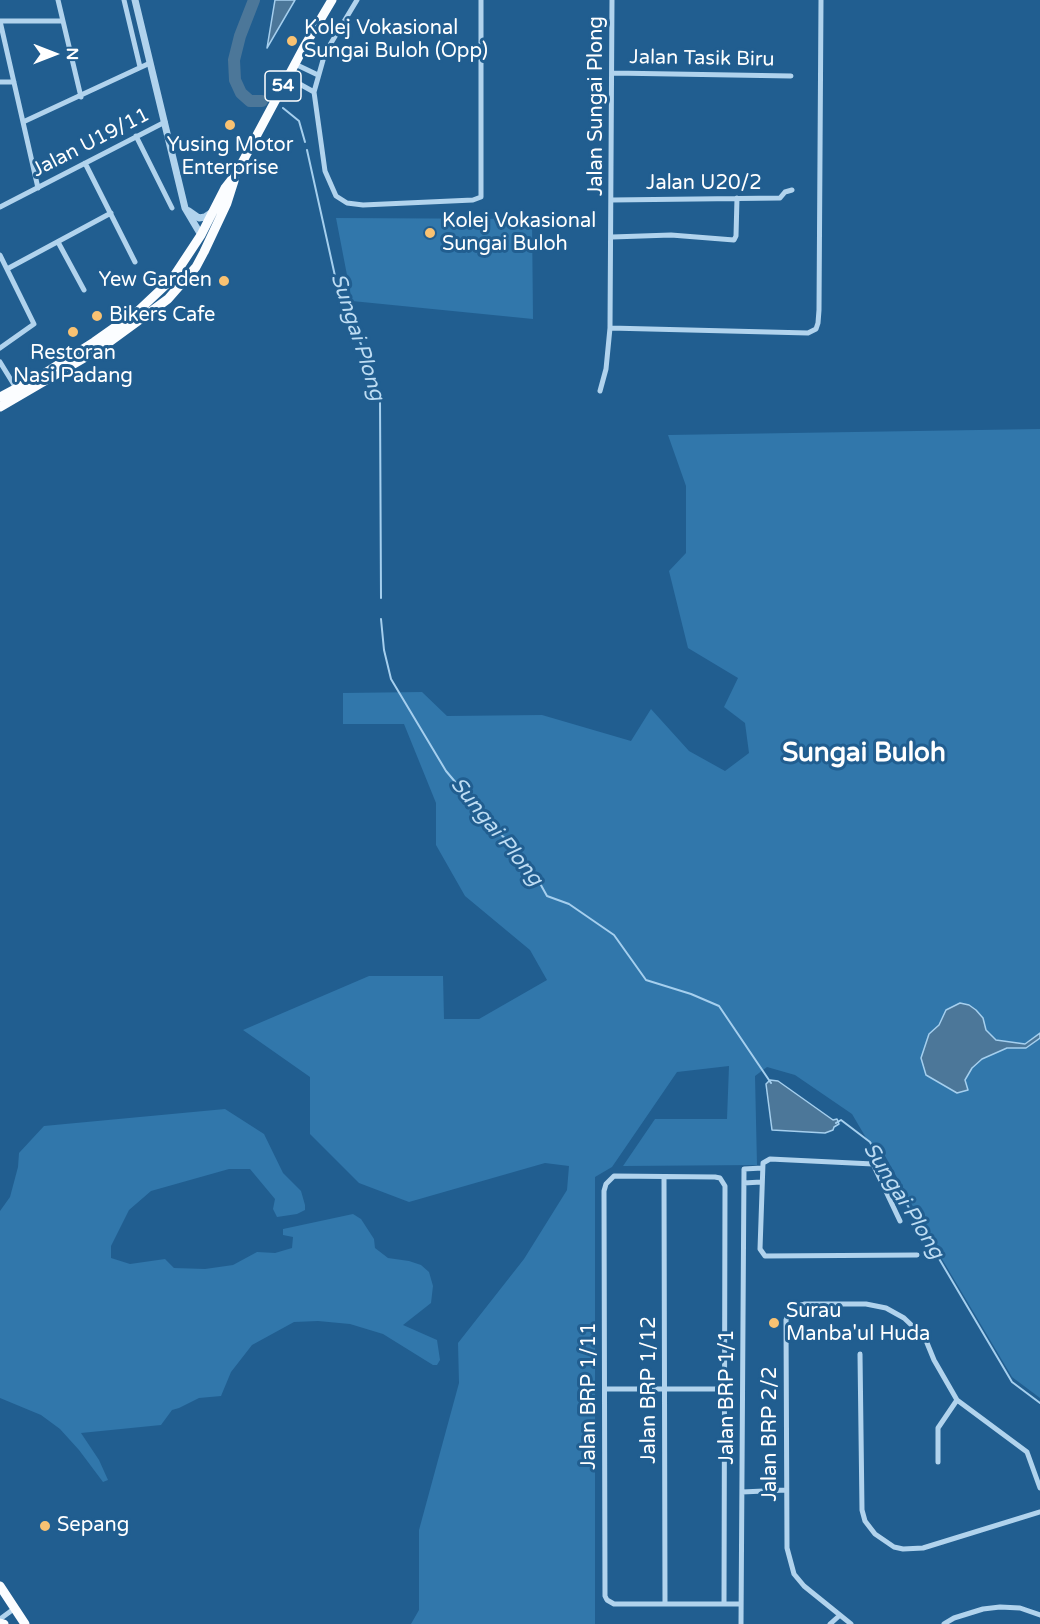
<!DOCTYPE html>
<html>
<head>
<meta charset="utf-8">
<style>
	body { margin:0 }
	#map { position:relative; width:1040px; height:1624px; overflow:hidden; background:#215e90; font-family:"Varela Round",sans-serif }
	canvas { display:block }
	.north { position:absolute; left:24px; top:24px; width:60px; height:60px; -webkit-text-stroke:4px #215e90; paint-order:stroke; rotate:90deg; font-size:16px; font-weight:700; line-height:24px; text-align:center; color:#fff }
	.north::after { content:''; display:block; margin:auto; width:21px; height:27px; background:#fff; clip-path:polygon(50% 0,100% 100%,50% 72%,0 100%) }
</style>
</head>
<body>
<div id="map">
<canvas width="1040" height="1624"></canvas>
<div class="north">N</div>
</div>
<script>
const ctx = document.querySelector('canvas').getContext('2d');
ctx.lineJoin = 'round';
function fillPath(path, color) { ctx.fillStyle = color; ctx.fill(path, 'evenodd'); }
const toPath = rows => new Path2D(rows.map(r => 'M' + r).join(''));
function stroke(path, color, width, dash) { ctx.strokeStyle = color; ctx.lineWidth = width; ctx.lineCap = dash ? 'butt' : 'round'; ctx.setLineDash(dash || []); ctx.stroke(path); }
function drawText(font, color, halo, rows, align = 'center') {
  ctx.font = font + ' "Varela Round",sans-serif'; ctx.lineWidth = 6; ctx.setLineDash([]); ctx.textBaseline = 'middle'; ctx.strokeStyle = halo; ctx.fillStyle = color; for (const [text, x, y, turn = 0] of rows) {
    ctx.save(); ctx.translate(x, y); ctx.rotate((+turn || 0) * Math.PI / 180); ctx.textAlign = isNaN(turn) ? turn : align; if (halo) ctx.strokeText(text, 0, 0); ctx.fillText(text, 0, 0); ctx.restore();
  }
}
fillPath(toPath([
	[336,218,532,219,533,319,352,301],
	[1040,429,1040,1398,1012,1377,942,1259,884,1154,875,1153,852,1114,795,1075,767,1067,755,1076,757,1165,623,1166,655,1119,727,1119,729,1066,677,1072,612,1167,595,1177,595,1624,411,1624,419,1610,419,1530,459,1383,458,1343,524,1259,567,1190,569,1166,545,1163,409,1202,359,1183,310,1134,310,1077,243,1030,369,976,443,976,444,1019,479,1019,547,980,530,950,465,896,436,845,436,803,404,724,343,724,343,693,422,692,447,716,542,715,631,741,651,709,689,751,725,771,749,753,745,723,724,707,738,678,688,648,669,571,686,553,686,486,668,435],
	[225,1109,264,1134,283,1173,301,1191,305,1205,305,1210,297,1214,277,1217,273,1209,275,1199,250,1169,229,1169,151,1191,129,1210,111,1246,111,1258,130,1264,165,1259,174,1268,205,1269,233,1265,257,1252,275,1253,292,1248,293,1237,283,1235,283,1229,353,1214,361,1219,374,1239,375,1248,388,1258,409,1261,421,1265,429,1272,433,1286,431,1303,403,1325,437,1340,440,1360,437,1365,433,1365,383,1334,350,1324,318,1321,294,1322,252,1345,231,1372,221,1396,199,1398,179,1408,172,1410,161,1425,81,1433,99,1460,108,1480,103,1482,79,1450,60,1429,41,1415,0,1398,0,1211,10,1197,18,1167,19,1153,44,1126]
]), '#3177ab');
const water = toPath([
	[275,0,295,0,267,48,275,0],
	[960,1003,969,1005,976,1010,983,1018,986,1030,996,1040,1025,1044,1040,1033,1040,1038,1026,1048,1007,1048,982,1059,972,1068,965,1080,968,1090,957,1093,926,1075,921,1058,929,1034,939,1025,946,1010,960,1003],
	[770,1080,778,1081,833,1120,837,1119,839,1124,834,1127,833,1130,825,1133,772,1130,766,1084,770,1080]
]);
fillPath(water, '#4c7799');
stroke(water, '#a5cfee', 1.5);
stroke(toPath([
	[283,108,299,121,305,142],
	[307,150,335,276,343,301,370,366,380,401,381,598],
	[381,619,384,650,391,679,446,771,494,828,513,846,532,869,547,896,569,904,614,935,646,980,691,994,719,1006,771,1083],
	[836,1123,841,1120,870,1142,1012,1382,1040,1403]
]), '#a5cfee', 2);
stroke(toPath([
	[254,0,240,36,234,60,235,80,241,93,250,101,262,101]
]), '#4c7799', 12);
stroke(toPath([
	[58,0,81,97],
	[124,0,140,67],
	[357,0,325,53,314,92,325,171,336,196,347,203,363,205,473,200,481,197,481,0],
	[0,21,38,188],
	[0,21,63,21],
	[295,64,318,75],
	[613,73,791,76],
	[287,77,314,92],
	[0,82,14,82],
	[23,122,150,63],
	[136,136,172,208],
	[85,163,135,262],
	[612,200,780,198,785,192,792,190],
	[0,207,165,122],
	[612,237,671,235,734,240,736,236,737,198],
	[58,242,84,290],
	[0,255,34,324,0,348],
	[7,269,111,213],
	[610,328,808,333,816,329,818,323,819,310,821,0],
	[0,362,16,388],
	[600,391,606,369,610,328,612,0],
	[664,1177,665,1604],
	[744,1183,761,1182],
	[900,1221,873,1164,770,1159,763,1163,760,1249,765,1256,917,1255],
	[860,1354,862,1510,865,1521,875,1534,894,1547,903,1549,923,1548,1040,1512],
	[605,1389,726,1389],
	[938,1462,938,1428,957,1400],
	[742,1492,786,1490],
	[724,1604,725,1186,720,1178,715,1177,614,1176,606,1184,604,1191,605,1596,607,1600,614,1604,741,1604],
	[0,1619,15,1608],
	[741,1624,744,1169,762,1168],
	[830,1624,839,1616],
	[851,1624,804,1586,794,1574,787,1548,786,1320,791,1308,805,1304,866,1304,886,1308,904,1318,925,1338,934,1360,957,1400,1027,1452,1040,1488],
	[944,1624,954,1618,983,1609,1000,1607,1020,1608,1040,1615]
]), '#b1d3ed', 5);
stroke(toPath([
	[135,0,185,208,201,235],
	[189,211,199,218,205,217,211,213]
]), '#b1d3ed', 7);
stroke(toPath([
	[0,397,45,373,94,342,138,311,172,279,201,235,225,188,236,174,304,47,332,0],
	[0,407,101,348,168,299,196,267,204,252,227,203,234,181],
	[0,1586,25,1624],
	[0,1623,4,1624]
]), '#fbfdff', 9);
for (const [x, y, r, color] of [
	[292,41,6,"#f9c272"],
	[230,125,6,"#f9c272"],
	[430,233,6,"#f9c272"],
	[224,281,6,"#f9c272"],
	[97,316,6,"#f9c272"],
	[73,332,6,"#f9c272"],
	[774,1323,6,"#f9c272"],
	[45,1526,6,"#f9c272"]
]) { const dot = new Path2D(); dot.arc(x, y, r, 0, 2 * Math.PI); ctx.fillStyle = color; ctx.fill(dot); stroke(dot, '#215e90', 2); }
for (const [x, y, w] of [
	[283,86,36]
]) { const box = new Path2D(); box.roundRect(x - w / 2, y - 15, w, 30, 4.5); ctx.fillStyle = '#215e90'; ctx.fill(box); stroke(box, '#fff', 1.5); }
drawText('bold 18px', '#fff', null, [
	["54",283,86]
]);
drawText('20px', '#fff', '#215e90', [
	["Kolej Vokasional",304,29],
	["Sungai Buloh (Opp)",304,52],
	["Yusing Motor",230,146,"center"],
	["Enterprise",230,169,"center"],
	["Kolej Vokasional",442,222],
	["Sungai Buloh",442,245],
	["Yew Garden",212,281,"right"],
	["Bikers Cafe",109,316],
	["Restoran",73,354,"center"],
	["Nasi Padang",73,377,"center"],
	["Surau",786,1312],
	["Manba'ul Huda",786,1335],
	["Sepang",57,1526]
], 'left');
drawText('20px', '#fff', '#215e90', [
	["Jalan Tasik Biru",702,59,1],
	["Jalan Sungai Plong",597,106,-90],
	["Jalan U19/11",91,143,-27],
	["Jalan U20/2",704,184],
	["Jalan BRP 1/12",650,1390,-90],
	["Jalan BRP 1/11",590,1396,-90],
	["Jalan BRP 1/1",728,1397,-90],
	["Jalan BRP 2/2",771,1434,-90]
]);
drawText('italic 21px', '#bddcf3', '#215e90', [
	["Sungai Plong",357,337,72],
	["Sungai Plong",496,832,51],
	["Sungai Plong",903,1201,58]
]);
drawText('bold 26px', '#fff', '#215e90', [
	["Sungai Buloh",864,754]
]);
</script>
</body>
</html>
